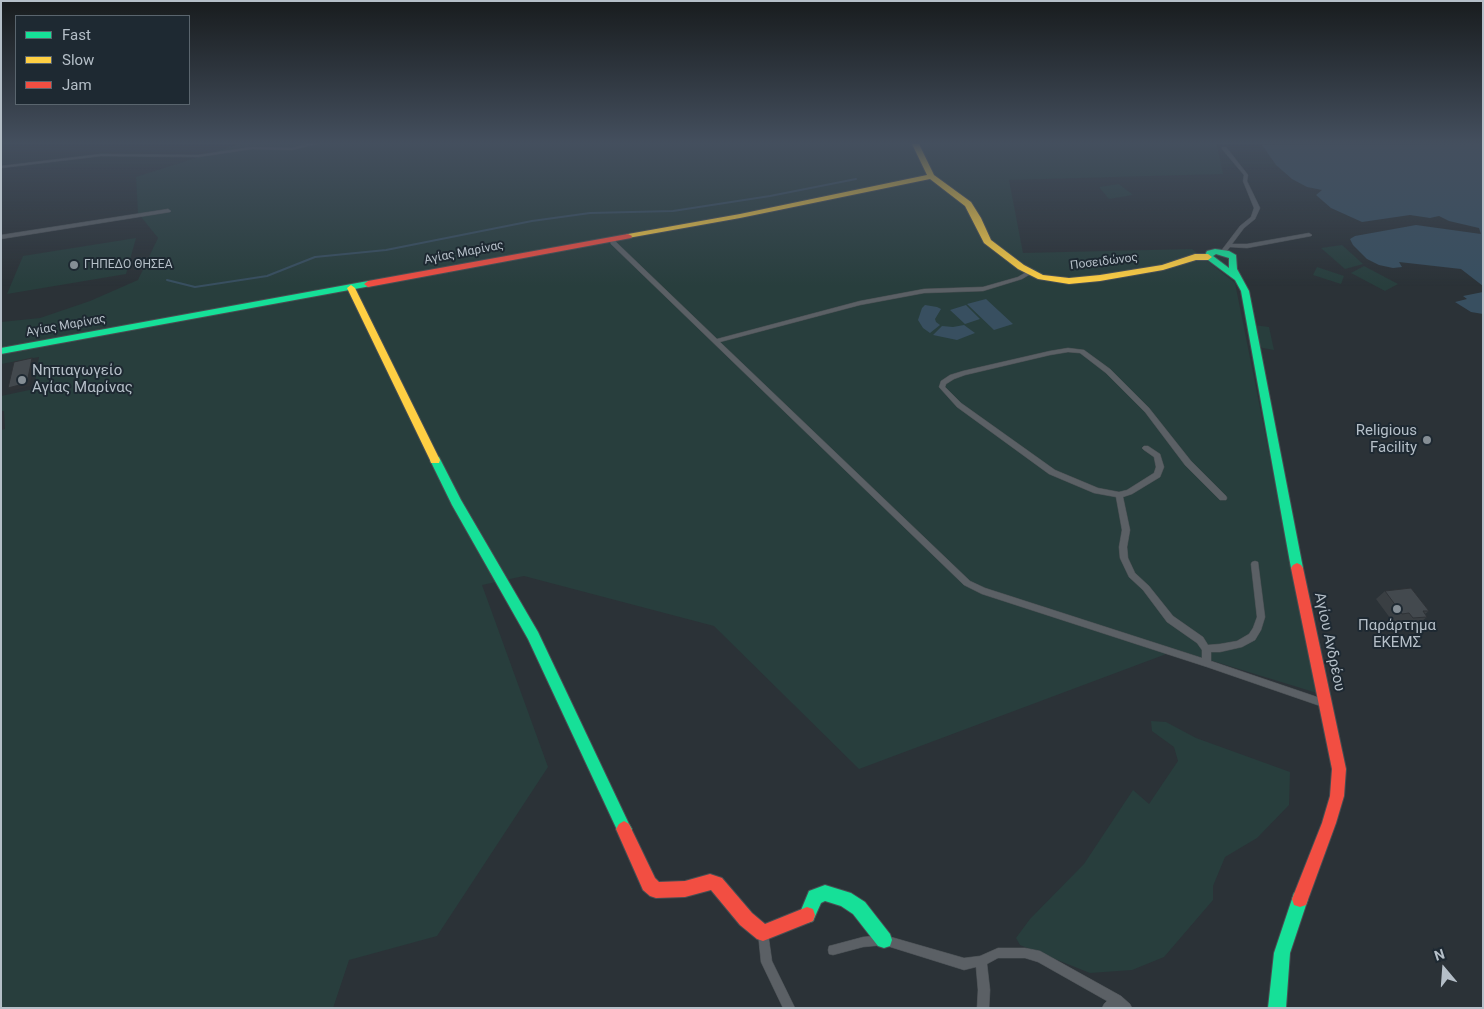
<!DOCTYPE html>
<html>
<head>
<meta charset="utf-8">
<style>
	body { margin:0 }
	#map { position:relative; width:1484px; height:1009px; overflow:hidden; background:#2b3237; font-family:Roboto,sans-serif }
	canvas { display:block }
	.frame { position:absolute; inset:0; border:2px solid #b5bfc8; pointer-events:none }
	.legend { position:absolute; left:15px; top:15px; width:175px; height:90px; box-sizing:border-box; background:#1e2932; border:1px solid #5a656e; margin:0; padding:6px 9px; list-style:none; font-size:15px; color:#b5bfc8 }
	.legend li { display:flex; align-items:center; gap:10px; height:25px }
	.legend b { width:25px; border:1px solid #5a656e }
	.north { position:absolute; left:1419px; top:944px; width:50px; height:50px; -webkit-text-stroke:4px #1e2932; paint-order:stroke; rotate:342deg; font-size:14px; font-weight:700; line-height:20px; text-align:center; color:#b5bfc8 }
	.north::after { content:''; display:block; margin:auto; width:18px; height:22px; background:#b5bfc8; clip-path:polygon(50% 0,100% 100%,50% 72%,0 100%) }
</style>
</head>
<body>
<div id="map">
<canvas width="1484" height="1009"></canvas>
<div class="frame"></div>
<ul class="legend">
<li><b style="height:6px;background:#16e098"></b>Fast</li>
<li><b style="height:6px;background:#ffcf43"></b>Slow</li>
<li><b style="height:6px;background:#f24e42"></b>Jam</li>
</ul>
<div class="north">N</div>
</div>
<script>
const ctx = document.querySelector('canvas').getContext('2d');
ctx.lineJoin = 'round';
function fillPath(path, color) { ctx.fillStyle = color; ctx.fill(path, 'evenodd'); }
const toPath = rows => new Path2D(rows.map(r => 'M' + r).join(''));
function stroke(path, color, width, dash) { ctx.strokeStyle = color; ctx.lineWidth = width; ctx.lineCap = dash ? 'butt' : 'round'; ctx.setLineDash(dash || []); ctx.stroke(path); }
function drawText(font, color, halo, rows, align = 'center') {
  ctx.font = font + ' Roboto,sans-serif'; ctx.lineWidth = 4; ctx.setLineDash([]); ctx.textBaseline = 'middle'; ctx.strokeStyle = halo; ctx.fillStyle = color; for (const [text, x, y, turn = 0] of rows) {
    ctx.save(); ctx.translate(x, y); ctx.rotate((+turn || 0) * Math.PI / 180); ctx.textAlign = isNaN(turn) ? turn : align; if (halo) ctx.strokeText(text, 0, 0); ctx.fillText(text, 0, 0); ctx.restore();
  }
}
fillPath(toPath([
	[239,144,1217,144,1223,174,1009,180,1023,253,1192,249,1235,283,1317,693,1177,650,859,769,714,626,524,576,482,585,548,767,437,936,349,960,333,1008,1,1008,1,430,5,429,4,411,1,411,1,396,34,389,39,357,1,364,1,322,40,318,90,301,138,280,158,238,138,213,136,177],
	[1119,184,1133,195,1109,199,1099,187],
	[136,238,126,274,7,294,23,256],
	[1342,245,1363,264,1345,269,1321,248],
	[1364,266,1398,284,1385,291,1351,273],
	[1317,267,1344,276,1341,284,1313,275],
	[1247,324,1269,327,1274,350,1252,346],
	[1151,721,1166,722,1196,738,1290,772,1289,805,1257,838,1225,857,1213,886,1213,900,1164,957,1132,970,1090,973,1020,945,1016,938,1030,919,1084,864,1133,790,1149,804,1178,761,1174,747,1152,731]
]), '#283e3d');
fillPath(toPath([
	[1483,144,1483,286,1461,269,1399,262,1402,267,1393,268,1379,265,1367,259,1353,245,1350,239,1355,236,1416,225,1481,234,1479,228,1449,221,1439,216,1430,218,1410,215,1362,222,1331,208,1316,195,1322,190,1307,187,1292,179,1276,165,1262,145],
	[1483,292,1483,314,1471,312,1455,302,1467,299,1463,296],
	[986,299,1013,324,994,330,967,304],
	[925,305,937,307,941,309,935,319,936,322,940,325,930,333,923,328,918,320,922,308],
	[966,305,980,319,965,324,950,310],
	[964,325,975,333,957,340,933,335,942,326,953,327]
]), '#384f60');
stroke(toPath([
	[167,280,195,287,267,276,315,257,386,250,532,221,590,213,673,211,770,196,856,179]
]), '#384f60', 2);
const street = toPath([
	[307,144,317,144,292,150,252,149,198,157,101,156,1,168,1,166,101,154,198,155,252,147,292,148,307,144],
	[1222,147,1226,147,1248,175,1247,181,1260,208,1255,219,1244,228,1232,244,1247,244,1309,233,1312,235,1311,236,1247,248,1230,247,1225,253,1221,253,1221,251,1240,226,1251,217,1254,208,1243,181,1244,175,1222,149,1222,147],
	[168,209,171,211,170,212,1,239,1,235,168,209],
	[612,237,614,238,616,242,717,339,860,301,924,289,983,287,1018,277,1028,271,1032,271,1032,273,1022,279,983,291,924,293,860,305,720,342,970,581,985,588,1202,658,1202,650,1197,643,1167,622,1143,590,1129,577,1120,558,1119,547,1122,530,1116,497,1094,493,1049,474,957,407,939,387,941,381,950,375,963,371,1050,351,1068,348,1084,350,1110,369,1149,408,1191,461,1226,496,1227,498,1226,500,1220,500,1185,465,1145,412,1106,373,1080,353,1068,352,1050,355,965,375,954,379,946,384,945,387,961,403,1055,470,1098,488,1119,492,1127,490,1154,473,1156,467,1154,457,1144,450,1142,448,1144,446,1148,446,1160,454,1164,467,1160,477,1132,494,1123,497,1130,530,1127,547,1128,558,1135,573,1149,586,1173,616,1203,637,1208,645,1220,644,1237,641,1249,634,1253,628,1257,617,1251,564,1252,562,1255,561,1258,562,1265,617,1261,630,1255,640,1242,647,1220,652,1211,652,1211,661,1329,701,1331,704,1329,707,1326,708,1207,667,982,594,964,585,611,244,609,239,612,237],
	[763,928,767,929,768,933,772,961,795,1008,783,1008,761,962,758,933,759,929,763,928],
	[884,935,964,958,980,956,998,948,1025,948,1040,951,1121,996,1130,1004,1132,1008,1102,1008,1104,1004,1107,1001,1038,962,1025,958,998,958,987,964,990,990,989,1008,977,1008,978,990,976,967,964,970,884,945,863,947,833,955,829,954,828,950,829,946,833,945,863,937,884,935]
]);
const fast = toPath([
	[1215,249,1229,251,1236,255,1237,269,1249,291,1303,568,1301,571,1297,573,1293,571,1291,568,1241,291,1235,280,1204,257,1207,251,1215,249],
	[1216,254,1229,258,1229,268,1213,256,1216,254],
	[368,281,372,284,371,286,1,354,1,348,368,281],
	[435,456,439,457,461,500,538,632,629,824,632,829,629,834,624,837,619,834,528,639,452,505,430,460,435,456],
	[825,885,851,893,865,902,890,934,892,940,890,946,884,948,878,946,853,914,841,906,825,901,821,903,813,921,807,923,801,921,799,915,809,891,825,885],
	[1300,891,1306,893,1308,899,1290,953,1286,1008,1268,1008,1274,953,1294,893,1300,891]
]);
const slow = toPath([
	[912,144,919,144,934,175,971,202,981,218,991,240,1024,265,1043,275,1069,278,1100,275,1162,265,1195,254,1208,254,1212,257,1208,260,1196,260,1163,270,1100,281,1069,284,1038,279,1018,269,984,243,965,206,930,179,740,218,628,238,624,236,628,234,740,214,927,175,912,144],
	[351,285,355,288,440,460,439,463,431,463,430,460,347,288,351,285]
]);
const jam = toPath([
	[628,234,632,236,631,238,368,287,364,284,368,281,628,234],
	[1297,563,1301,565,1303,568,1346,769,1344,796,1336,823,1306,905,1300,907,1294,905,1292,899,1322,823,1330,796,1332,769,1291,568,1293,565,1297,563],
	[624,821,629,824,655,878,659,882,685,881,710,874,722,878,752,913,765,924,807,907,813,909,815,915,813,921,763,941,757,939,740,925,711,890,685,897,656,898,650,896,643,890,616,829,619,824,624,821]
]);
stroke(street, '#484e52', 1);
stroke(fast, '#484e52', 2);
stroke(slow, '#484e52', 2);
stroke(jam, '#484e52', 2);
fillPath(street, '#5b6065');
fillPath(fast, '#16e098');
fillPath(slow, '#ffcf43');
fillPath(jam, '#f24e42');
fillPath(toPath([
	[1385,591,1429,611,1425,614,1427,617,1417,625,1403,627,1399,621,1393,622,1376,599]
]), '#3a3f43');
fillPath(toPath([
	[32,358,34,361,30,386,11,391,8,388]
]), '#2f3337');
const building = toPath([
	[32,358,27,383,8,388,14,362,32,358],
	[1411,588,1429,611,1423,611,1427,617,1413,618,1409,613,1402,614,1385,591,1411,588]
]);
fillPath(building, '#43494e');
stroke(building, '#2f3337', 1);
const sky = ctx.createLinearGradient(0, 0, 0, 286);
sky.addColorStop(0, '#181c1e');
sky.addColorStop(0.5, '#444f5e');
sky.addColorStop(1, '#444f5e00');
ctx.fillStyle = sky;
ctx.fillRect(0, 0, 1484, 286);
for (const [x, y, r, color] of [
	[74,265,5,"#858e95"],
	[22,380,5,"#858e95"],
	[1427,440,5,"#858e95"],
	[1397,609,5,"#858e95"]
]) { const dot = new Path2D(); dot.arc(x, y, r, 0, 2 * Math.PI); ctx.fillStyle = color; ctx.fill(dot); stroke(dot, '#1e2932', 2); }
drawText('12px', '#b5bfc8', '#1e2932', [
	["Αγίας Μαρίνας",464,253,-11],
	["Ποσειδώνος",1104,262,-7],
	["Αγίας Μαρίνας",66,326,-10]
]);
drawText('12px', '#b5bfc8', '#1e2932', [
	["ΓΗΠΕΔΟ ΘΗΣΕΑ",84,265]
], 'left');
drawText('15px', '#b5bfc8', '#1e2932', [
	["Νηπιαγωγείο",32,371],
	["Αγίας Μαρίνας",32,388],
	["Religious",1417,431,"right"],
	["Facility",1417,448,"right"],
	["Παράρτημα",1397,626,"center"],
	["ΕΚΕΜΣ",1397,643,"center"]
], 'left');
drawText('15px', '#b5bfc8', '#1e2932', [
	["Αγίου Ανδρέου",1329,642,78]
]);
</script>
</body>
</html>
